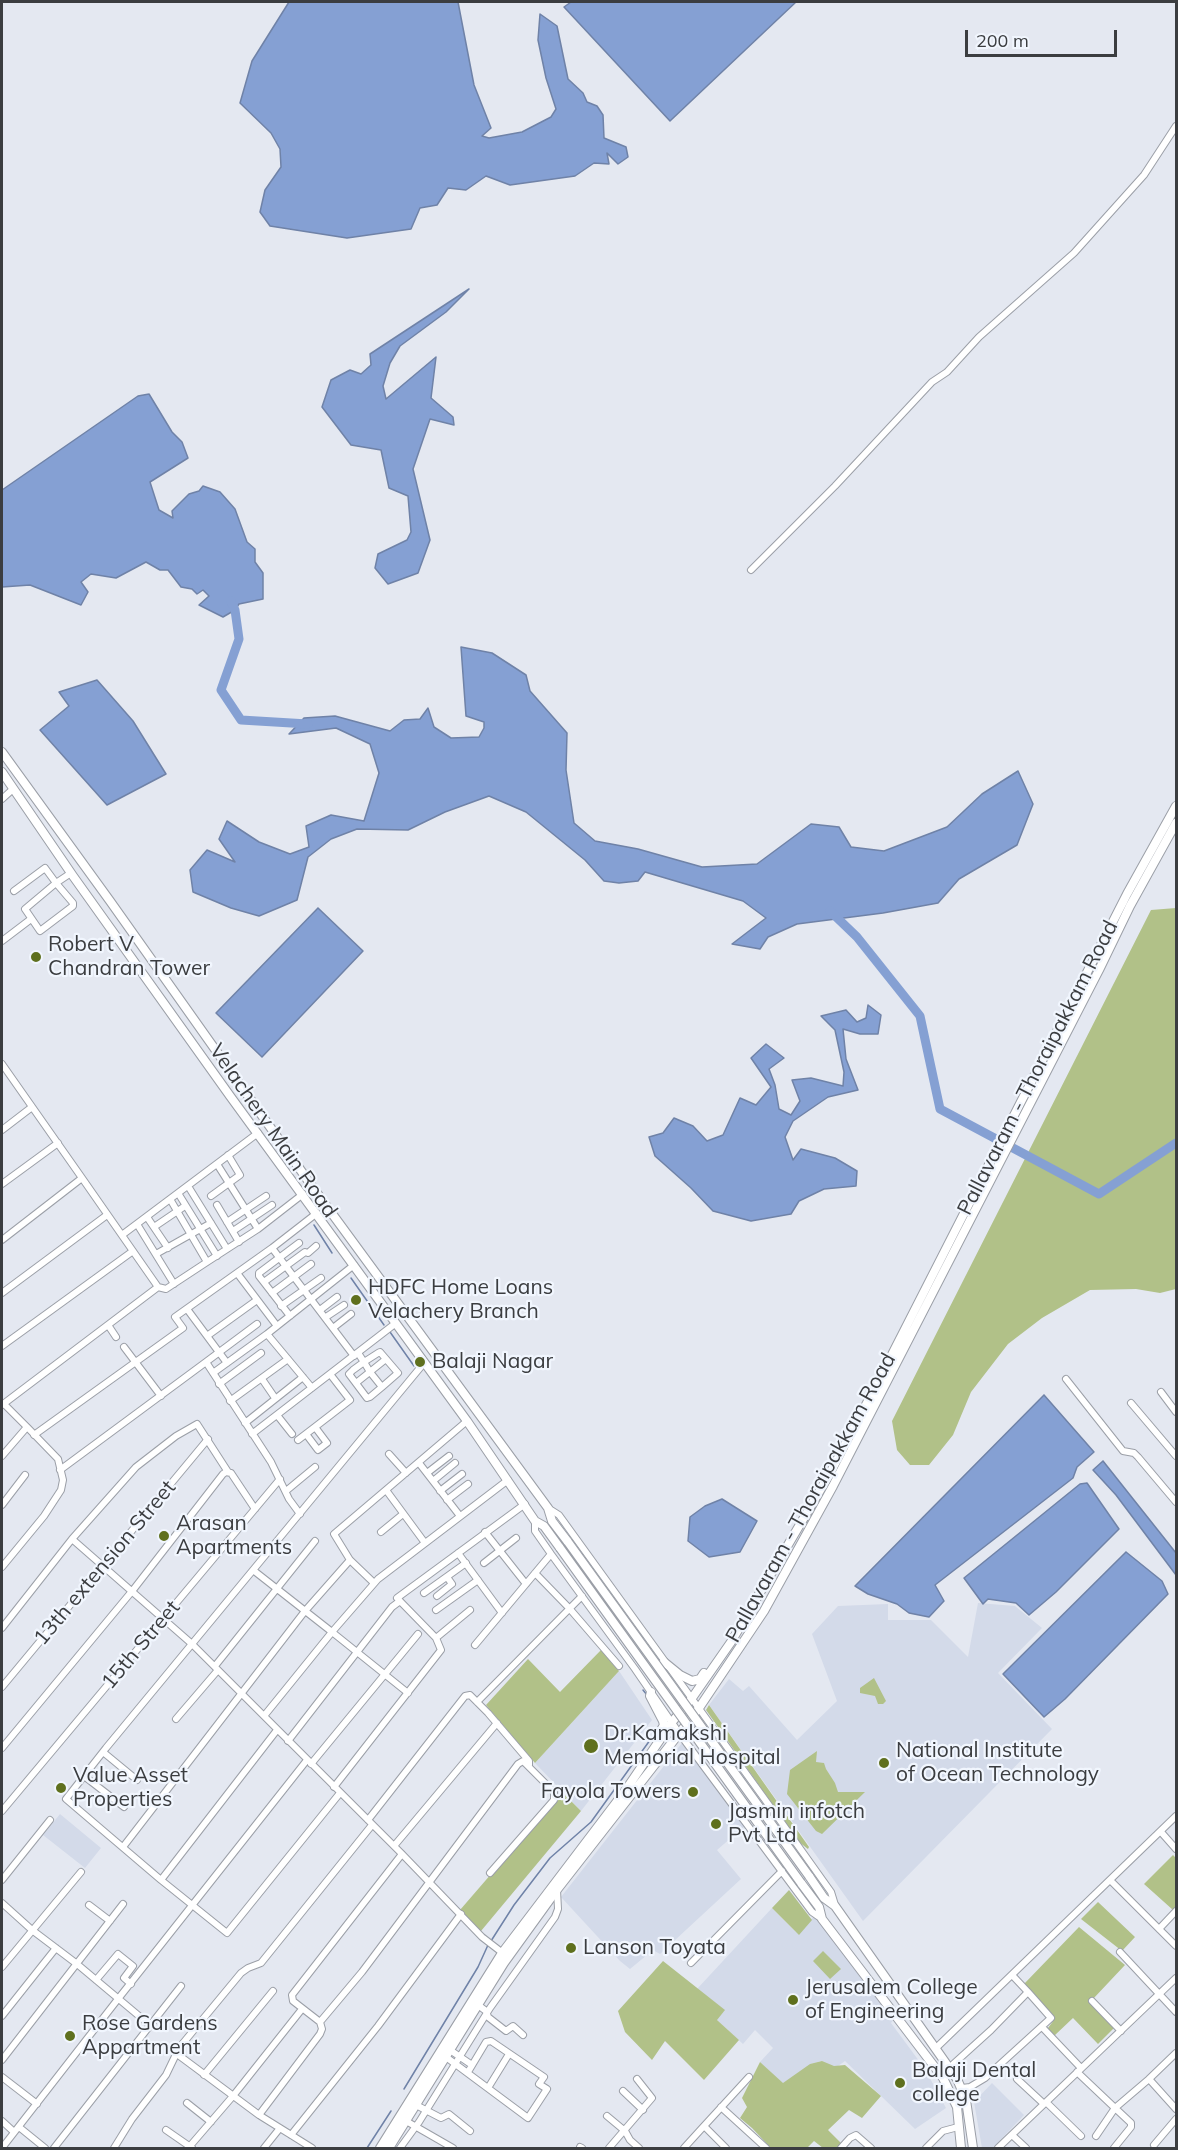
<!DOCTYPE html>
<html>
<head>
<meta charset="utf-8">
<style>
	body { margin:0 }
	#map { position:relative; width:1178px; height:2150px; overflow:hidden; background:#e4e8f1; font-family:Mulish,sans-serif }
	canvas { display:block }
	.frame { position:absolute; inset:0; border:3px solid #3b3d40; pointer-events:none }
	.scale { position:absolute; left:965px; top:30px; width:152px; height:27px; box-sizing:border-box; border:3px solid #3b3d40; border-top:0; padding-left:8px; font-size:18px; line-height:21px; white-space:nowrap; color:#3b3d40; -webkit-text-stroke:4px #f1f6fe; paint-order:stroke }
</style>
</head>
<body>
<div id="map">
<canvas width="1178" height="2150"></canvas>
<div class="frame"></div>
<div class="scale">200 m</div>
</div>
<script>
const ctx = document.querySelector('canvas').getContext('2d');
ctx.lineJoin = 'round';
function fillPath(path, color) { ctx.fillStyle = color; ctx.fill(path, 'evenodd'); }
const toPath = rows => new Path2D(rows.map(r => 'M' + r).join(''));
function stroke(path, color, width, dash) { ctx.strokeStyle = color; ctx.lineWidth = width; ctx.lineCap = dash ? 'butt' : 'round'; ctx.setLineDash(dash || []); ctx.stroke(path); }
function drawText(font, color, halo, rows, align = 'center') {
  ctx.font = font + ' Mulish,sans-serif'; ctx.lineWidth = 4.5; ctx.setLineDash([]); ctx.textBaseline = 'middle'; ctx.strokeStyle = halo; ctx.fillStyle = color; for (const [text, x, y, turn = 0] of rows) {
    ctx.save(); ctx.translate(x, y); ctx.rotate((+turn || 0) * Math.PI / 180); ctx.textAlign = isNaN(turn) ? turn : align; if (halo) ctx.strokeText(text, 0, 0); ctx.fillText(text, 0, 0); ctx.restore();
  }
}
fillPath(toPath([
	[978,1603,1015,1606,1042,1628,998,1673,1052,1729,863,1921,709,1705,729,1679,743,1691,749,1686,797,1740,837,1701,812,1634,838,1606,888,1604,888,1620,931,1620,968,1657],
	[619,1671,652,1720,581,1811,535,1763],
	[682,1743,746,1825,717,1850,741,1879,660,1954,653,1950,630,1969,620,1961,561,1897],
	[60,1814,101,1848,85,1868,43,1835],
	[772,1908,796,1932,815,1916,893,2020,891,2023,925,2069,946,2108,915,2129,845,2061,834,2069,822,2061,811,2064,783,2084,760,2062,773,2048,755,2030,743,2044,716,2019,724,2010,697,1989],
	[992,2083,1024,2115,993,2148,982,2148,974,2102]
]), '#d3dae9');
fillPath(toPath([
	[1176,908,1176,1289,1160,1293,1136,1289,1090,1290,1042,1318,1008,1344,971,1392,953,1435,929,1465,910,1465,897,1450,892,1421,1151,910],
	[601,1650,619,1671,535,1763,486,1705,528,1659,560,1692],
	[874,1678,886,1701,883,1704,878,1704,875,1696,860,1693,860,1688],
	[709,1705,809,1847,808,1849,799,1842,706,1710],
	[817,1751,816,1762,824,1763,826,1769,835,1783,838,1792,865,1792,822,1834,816,1831,787,1794,790,1770],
	[562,1792,581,1811,481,1931,460,1910],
	[1173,1855,1176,1858,1176,1906,1173,1910,1144,1884],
	[789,1890,812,1920,799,1935,772,1908],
	[1098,1902,1135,1937,1122,1951,1081,1919],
	[1079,1927,1125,1965,1093,1999,1117,2025,1098,2044,1073,2018,1054,2036,1048,2028,1054,2020,1024,1984],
	[823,1951,841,1969,830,1979,813,1961],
	[663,1961,725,2010,717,2020,739,2040,704,2080,665,2041,652,2060,625,2032,618,2011],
	[822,2061,834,2066,845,2065,881,2096,862,2118,849,2110,828,2130,841,2143,837,2148,823,2148,814,2141,807,2148,771,2148,752,2128,740,2118,747,2107,742,2098,760,2062,783,2083,810,2064]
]), '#b1c188');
const water = toPath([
	[289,2,458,2,474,85,491,128,482,136,489,138,522,132,551,117,556,109,546,78,538,40,540,14,557,26,568,79,583,93,587,102,597,106,603,115,604,138,626,147,628,157,618,164,607,153,609,164,594,163,575,176,510,185,486,176,466,190,448,188,437,205,420,208,411,229,347,238,270,226,260,212,265,190,281,167,280,149,271,133,240,103,252,61,289,2],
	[571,2,796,2,670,121,564,7,571,2],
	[469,289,446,312,400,346,390,363,383,386,386,399,436,357,431,398,453,417,454,425,430,419,413,469,430,540,418,573,388,584,375,568,378,554,407,540,411,532,408,496,389,488,381,450,351,445,322,407,331,380,350,370,361,374,371,365,370,354,469,289],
	[149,394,172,432,182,442,188,458,150,482,159,510,173,518,172,511,189,494,199,491,203,486,220,492,235,509,247,542,255,549,255,562,263,573,263,599,239,604,235,610,223,617,199,605,209,596,203,590,197,594,192,589,181,587,168,570,160,570,146,562,116,578,91,574,81,582,88,592,81,605,30,585,2,587,2,490,138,396,149,394],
	[461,647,492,653,526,675,530,691,567,733,566,770,574,823,595,841,638,849,702,867,757,864,811,824,839,827,851,847,884,851,947,827,982,794,1018,771,1033,804,1017,845,959,879,938,903,883,913,797,924,768,937,760,949,732,944,766,918,743,901,645,872,638,881,619,883,604,881,585,860,526,812,489,796,445,812,408,830,357,829,331,839,308,857,297,900,259,916,231,908,193,892,190,870,207,850,235,862,219,839,227,821,259,842,290,854,309,847,306,826,331,815,364,821,379,773,370,744,336,728,289,734,304,718,335,716,390,731,404,720,420,719,428,708,434,727,451,738,479,737,484,728,484,722,466,716,461,647],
	[97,680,133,721,166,774,107,805,40,730,69,706,59,692,97,680],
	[318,908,363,951,262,1057,216,1013,318,908],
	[868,1005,881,1015,878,1034,860,1034,843,1029,846,1059,858,1090,828,1097,793,1121,785,1137,793,1160,801,1149,835,1158,857,1171,856,1186,824,1189,799,1201,791,1214,751,1221,713,1211,691,1188,655,1156,649,1137,663,1133,674,1118,693,1126,707,1141,723,1135,740,1098,756,1105,771,1087,751,1058,766,1044,784,1058,769,1069,775,1085,779,1109,791,1115,800,1101,792,1080,811,1078,843,1086,844,1072,835,1030,821,1016,846,1010,857,1022,866,1018,868,1005],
	[1044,1395,1094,1452,1077,1467,1073,1478,935,1585,944,1601,929,1617,909,1613,897,1604,868,1594,855,1586,1044,1395],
	[1103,1461,1176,1553,1176,1575,1116,1495,1093,1470,1103,1461],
	[1087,1483,1119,1529,1056,1592,1029,1615,1016,1603,988,1599,983,1604,964,1578,1080,1484,1087,1483],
	[722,1499,757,1521,740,1552,709,1557,688,1541,690,1517,705,1506,722,1499],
	[1126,1552,1162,1581,1168,1594,1065,1699,1044,1717,1003,1674,1126,1552]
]);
fillPath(water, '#85a0d3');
stroke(water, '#6f82a7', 1.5);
stroke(toPath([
	[314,1225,332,1253],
	[351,1278,384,1325],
	[390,1332,414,1366],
	[643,1690,647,1695],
	[491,1941,514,1905,550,1858,591,1822,658,1729],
	[404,2089,478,1967,488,1945],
	[367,2148,391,2111]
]), '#6f82a7', 1.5);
stroke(toPath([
	[231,601,235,610,239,639,221,690,241,720,308,724],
	[830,911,857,937,920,1016,940,1109,1099,1194,1176,1143]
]), '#85a0d3', 9);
const minor = toPath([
	[751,570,835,486,932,382,947,372,979,337,1074,253,1144,175,1176,126],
	[2,799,13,789],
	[14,891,45,868,56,883,73,903,73,906,40,931,25,909,56,883,71,873],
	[2,941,31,919],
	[2,1064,82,1178,2,1240],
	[2,1130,32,1107],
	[217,1164,258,1229],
	[82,1178,158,1287],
	[2,1184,58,1143],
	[188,1186,227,1249],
	[178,1193,217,1256],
	[211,1196,240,1175,228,1155],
	[170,1199,207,1262],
	[217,1205,239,1242],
	[147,1217,168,1248],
	[227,1222,266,1196],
	[137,1224,174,1284],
	[154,1227,185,1206],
	[233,1231,272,1205],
	[122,1235,258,1133],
	[272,1248,354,1356],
	[156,1254,211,1223],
	[237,1273,277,1326],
	[264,1282,305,1252,308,1253,316,1246],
	[158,1287,166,1289,207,1262,258,1229,303,1194],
	[2,1293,107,1215],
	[272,1293,311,1264],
	[281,1306,321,1278],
	[187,1309,227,1363],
	[320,1310,337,1297],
	[290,1316,259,1276,259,1273,299,1243],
	[326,1317,344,1305],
	[108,1325,116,1337],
	[333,1328,351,1314],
	[267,1334,312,1388],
	[207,1336,257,1300],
	[2,1346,133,1251],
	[124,1347,161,1396],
	[358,1353,364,1362,370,1372,382,1387,370,1397,367,1398,349,1374,353,1370,364,1362,378,1353,380,1352,398,1373,382,1387],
	[206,1362,257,1324],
	[213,1373,267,1334,354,1265],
	[262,1379,275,1398],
	[1066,1379,1123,1451,1134,1453,1138,1457,1176,1502],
	[356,1383,386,1359],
	[219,1384,261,1353],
	[1161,1392,1176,1412],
	[230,1401,288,1359],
	[1131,1403,1176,1456],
	[4,1404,27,1427],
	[2,1405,158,1287],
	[277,1415,292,1434],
	[245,1423,303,1377],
	[315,1427,350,1400,330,1374],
	[252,1434,396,1323],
	[34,1435,183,1328,175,1317,272,1248,317,1213],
	[298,1440,315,1427,327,1443,318,1450,306,1434],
	[389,1454,406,1473],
	[2,1456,27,1427,58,1459,63,1480,61,1490,44,1516,2,1567],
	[419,1463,460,1516],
	[60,1470,206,1362,271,1462,289,1499,300,1514],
	[427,1473,449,1456],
	[433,1481,455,1463],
	[386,1490,425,1543],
	[286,1491,315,1467],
	[440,1491,462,1474],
	[447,1500,468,1484],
	[2,1505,25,1475],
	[548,1508,559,1515,779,1819,831,1892,835,1905],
	[535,1521,535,1531,551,1554,635,1669,679,1733,812,1912,822,1919],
	[381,1532,403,1514],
	[485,1532,526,1584],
	[72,1539,192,1644,402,1854,482,1937,504,1954],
	[458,1553,502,1613],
	[350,1560,374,1583],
	[484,1563,516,1538],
	[253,1570,332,1632,378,1579,508,1480],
	[535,1573,569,1608,619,1666],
	[424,1593,466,1563],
	[437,1596,452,1584,447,1577],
	[436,1610,478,1580],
	[2,1628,72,1539,136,1467,176,1436,197,1424,228,1472],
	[436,1638,470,1610],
	[475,1645,551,1554],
	[215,1666,315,1541],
	[2,1687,208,1439],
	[477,1702,582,1596],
	[264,1716,332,1632,408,1693],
	[176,1719,218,1670],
	[277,1730,161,1880,227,1933,340,1793],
	[288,1741,392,1607,400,1601],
	[2,1748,133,1590,223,1474,226,1472,231,1473,255,1509],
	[103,1752,137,1780],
	[311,1764,418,1634],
	[84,1776,124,1807],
	[334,1787,441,1650,436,1638,397,1598,525,1504],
	[2,1811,280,1479],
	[368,1820,465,1696,470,1695,488,1713,529,1761,529,1765],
	[1161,1832,1176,1849],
	[394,1846,497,1723],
	[123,1847,305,1611,350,1560,334,1534,467,1421],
	[2,1880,50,1820],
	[161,1880,66,1799,106,1748,424,1363],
	[1111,1881,1176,1946],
	[2,1903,32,1930,77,1964,151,2026],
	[89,1905,110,1921],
	[1159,1929,1176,1911],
	[1120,1952,1176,2012],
	[691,1963,782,1871],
	[2,1967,81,1872],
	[1012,1975,1028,1992],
	[96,1980,118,1954,133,1966,124,1978,131,1984],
	[1092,2001,1121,2031],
	[478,2005,486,2011,488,2017,506,2031,513,2026,523,2035],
	[2,2016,56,1948],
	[320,2022,362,1972,518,1764,523,1761,554,1792,554,1800,490,1873],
	[320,2022,293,2001,292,1995,402,1854],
	[1042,2027,1081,2068],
	[936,2048,1176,1816],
	[450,2050,472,2065],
	[177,2054,259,2115,312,2148],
	[446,2057,528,2118,547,2089,539,2084,544,2077,491,2041,486,2042,468,2072],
	[2,2060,123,1904],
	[949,2068,991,2030,1028,1992,1051,2018,985,2078,970,2087,962,2088],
	[1077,2072,1115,2108,1149,2079,1176,2109],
	[204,2075,273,1991],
	[2,2077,37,2104],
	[1017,2079,1044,2104],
	[1149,2079,1176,2053],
	[488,2088,509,2054],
	[623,2091,643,2110],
	[1046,2102,1081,2136],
	[187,2103,211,2122],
	[416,2105,441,2118,449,2114,470,2131],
	[721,2107,766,2148],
	[259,2115,320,2034,322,2029,320,2022],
	[607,2116,625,2131,630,2140,639,2148],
	[2,2121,14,2132],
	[406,2121,453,2148],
	[704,2126,749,2077],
	[19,2127,45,2148],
	[166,2130,192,2148],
	[291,2135,378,2026,461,1914],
	[1012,2135,1026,2148],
	[1096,2136,1115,2108,1131,2123,1131,2127,1114,2148],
	[1154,2145,1176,2119],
	[190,2146,233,2096,302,2009],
	[580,2147,582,2148],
	[2,2148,118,1999,307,1760],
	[54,2148,181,1986],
	[114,2148,132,2119,166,2075,179,2048,241,1973,248,1968,261,1963,372,1825],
	[264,2148,280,2128],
	[400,2148,419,2122,490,2008,555,1917,558,1909,557,1890],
	[609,2148,652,2098,637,2079],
	[684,2148,704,2126,726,2148],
	[841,2148,850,2138,856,2135,871,2148],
	[926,2148,943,2131,958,2127],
	[998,2148,1176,1978]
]);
const major = toPath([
	[2,752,110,901,314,1189,548,1508,552,1521,568,1542],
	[2,772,73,876,230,1096,467,1421,535,1521,544,1526,560,1548],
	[664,1662,680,1675,692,1681,700,1679,704,1673],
	[651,1692,650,1696,663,1721,664,1725,660,1732],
	[809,1876,824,1898,835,1906,957,2079,966,2100,973,2148],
	[801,1883,819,1907,822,1919,943,2078,957,2107,961,2148],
	[380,2148,502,1953,625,1791,672,1722,692,1698,731,1642,829,1475,879,1380,1127,894,1176,806],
	[389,2148,504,1963,556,1891,699,1708,764,1611,833,1486,1099,970,1130,906,1176,823]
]);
stroke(minor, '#9b9fa7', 8);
stroke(major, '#9b9fa7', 10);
stroke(minor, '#fff', 6);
stroke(major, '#fff', 8);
const majorBridge = toPath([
	[568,1542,809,1876],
	[560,1548,801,1883]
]);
stroke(majorBridge, '#9b9fa7', 10, []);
stroke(majorBridge, '#fff', 8);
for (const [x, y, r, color] of [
	[36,957,6,"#5f701e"],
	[356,1300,6,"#5f701e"],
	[420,1362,6,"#5f701e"],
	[164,1536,6,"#5f701e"],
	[591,1746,8,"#5f701e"],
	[884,1763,6,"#5f701e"],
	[61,1788,6,"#5f701e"],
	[693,1792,6,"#5f701e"],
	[716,1824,6,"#5f701e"],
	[571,1948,6,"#5f701e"],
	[793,2000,6,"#5f701e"],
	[70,2036,6,"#5f701e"],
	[900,2083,6,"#5f701e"]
]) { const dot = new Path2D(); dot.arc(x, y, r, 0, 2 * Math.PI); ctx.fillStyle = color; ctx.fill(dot); stroke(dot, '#f1f6fe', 2); }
drawText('21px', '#3b3d40', '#f1f6fe', [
	["Robert V",48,945],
	["Chandran Tower",48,969],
	["HDFC Home Loans",368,1288],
	["Velachery Branch",368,1312],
	["Balaji Nagar",432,1362],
	["Arasan",176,1524],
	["Apartments",176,1548],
	["Dr.Kamakshi",604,1734],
	["Memorial Hospital",604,1758],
	["National Institute",896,1751],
	["of Ocean Technology",896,1775],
	["Value Asset",73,1776],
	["Properties",73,1800],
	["Fayola Towers",681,1792,"right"],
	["Jasmin infotch",728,1812],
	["Pvt Ltd",728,1836],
	["Lanson Toyata",583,1948],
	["Jerusalem College",805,1988],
	["of Engineering",805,2012],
	["Rose Gardens",82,2024],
	["Appartment",82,2048],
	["Balaji Dental",912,2071],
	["college",912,2095]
], 'left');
drawText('21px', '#3b3d40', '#f1f6fe', [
	["Pallavaram - Thoraipakkam Road",1038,1068,-63],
	["Velachery Main Road",273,1131,55],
	["Pallavaram - Thoraipakkam Road",811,1498,-61],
	["13th extension Street",105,1563,-50],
	["15th Street",141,1645,-50]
]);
</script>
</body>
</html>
